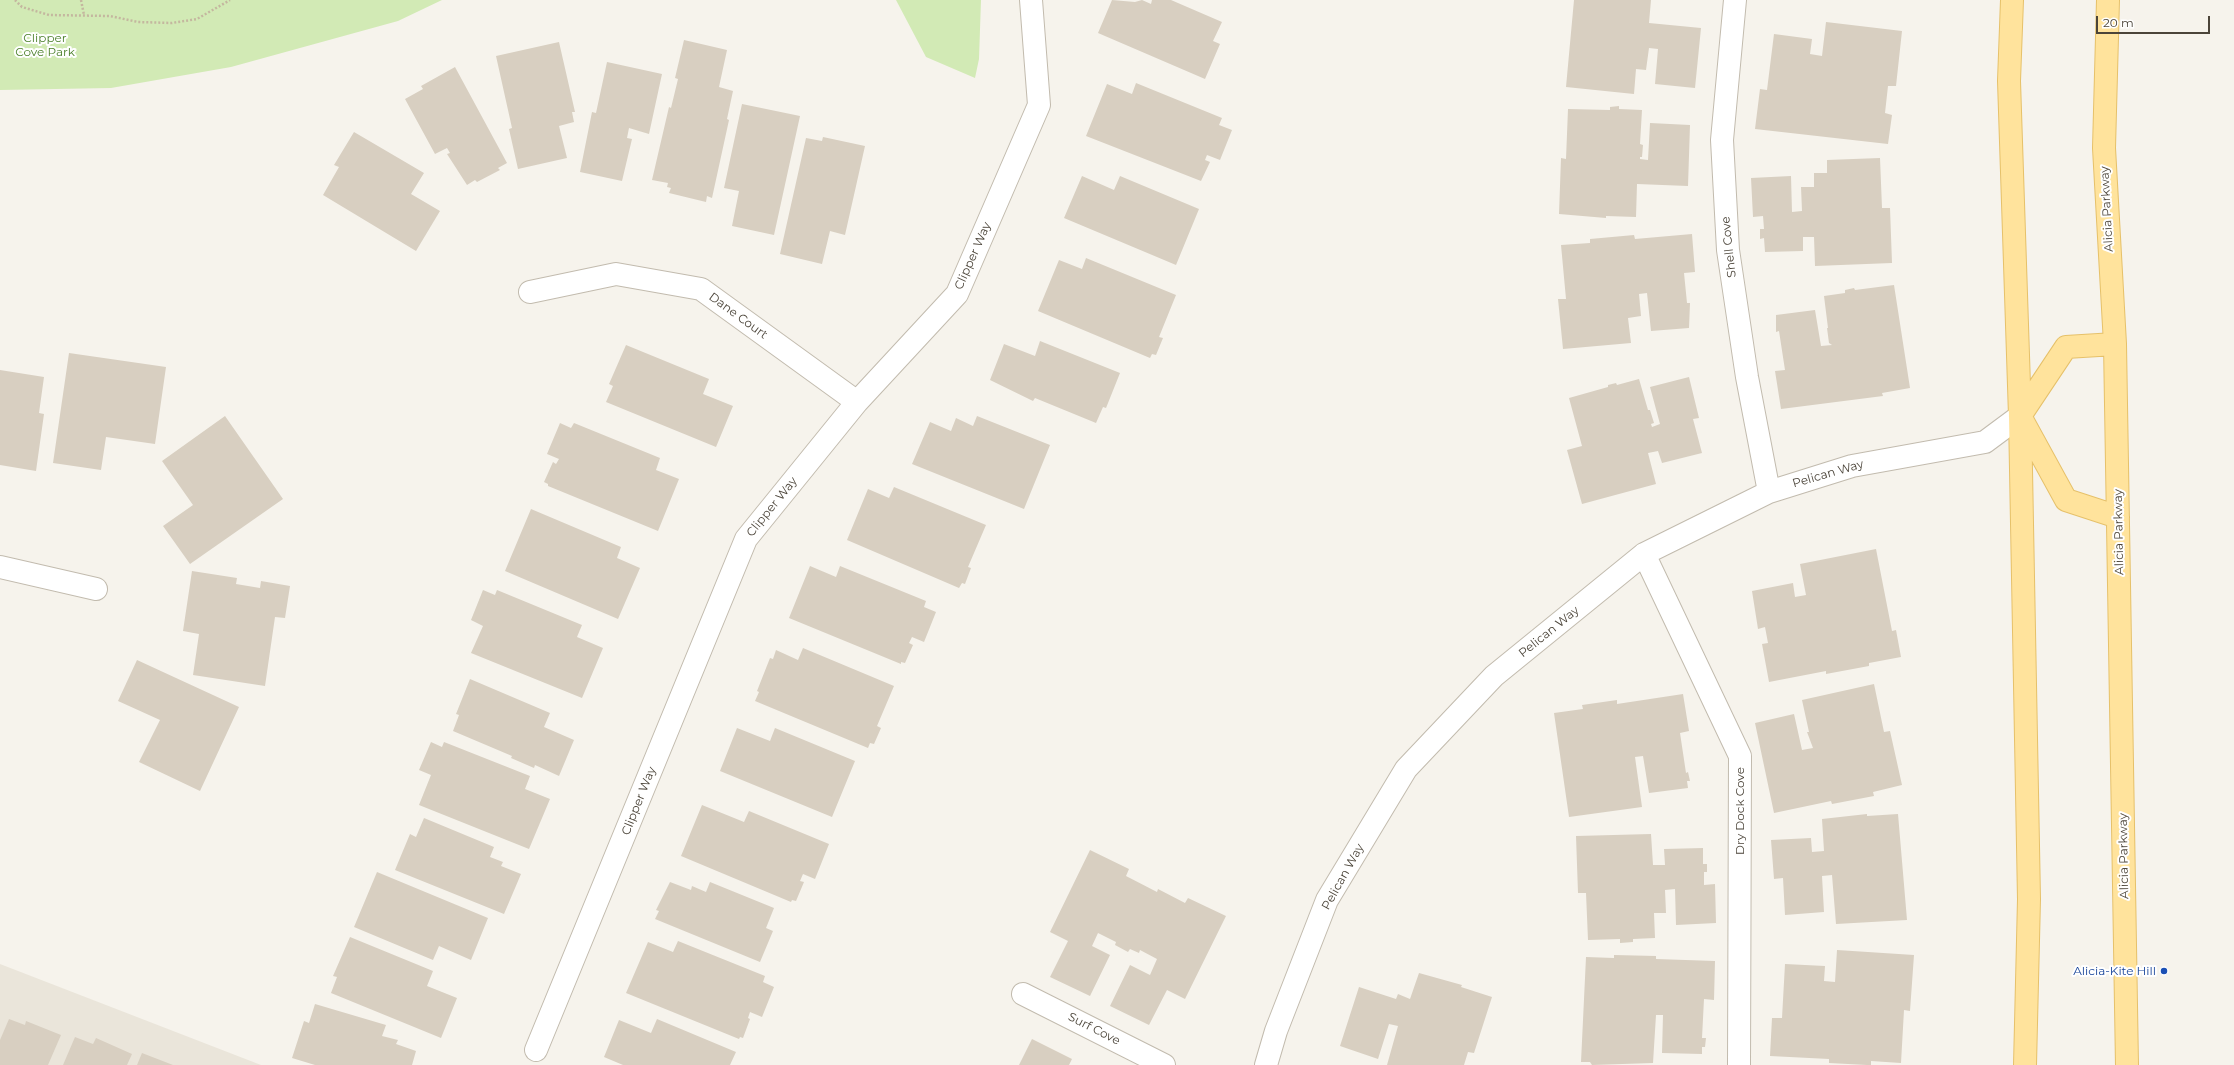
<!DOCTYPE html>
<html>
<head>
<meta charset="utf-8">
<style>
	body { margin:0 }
	#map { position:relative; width:2234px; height:1065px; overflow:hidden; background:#f6f3ec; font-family:Montserrat,sans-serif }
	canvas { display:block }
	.scale { position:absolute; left:2096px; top:16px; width:114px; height:18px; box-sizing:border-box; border:2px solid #4b4439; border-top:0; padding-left:5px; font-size:12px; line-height:14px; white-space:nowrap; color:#4b4439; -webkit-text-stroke:3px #fff; paint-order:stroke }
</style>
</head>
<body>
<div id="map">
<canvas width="2234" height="1065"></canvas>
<div class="scale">20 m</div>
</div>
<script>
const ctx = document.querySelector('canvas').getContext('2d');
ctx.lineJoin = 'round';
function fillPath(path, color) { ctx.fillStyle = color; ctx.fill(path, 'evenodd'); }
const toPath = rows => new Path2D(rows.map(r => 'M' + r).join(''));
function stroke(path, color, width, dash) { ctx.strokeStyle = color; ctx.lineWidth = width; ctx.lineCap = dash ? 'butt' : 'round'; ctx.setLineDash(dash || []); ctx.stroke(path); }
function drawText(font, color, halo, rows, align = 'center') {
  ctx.font = font + ' Montserrat,sans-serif'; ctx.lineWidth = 4; ctx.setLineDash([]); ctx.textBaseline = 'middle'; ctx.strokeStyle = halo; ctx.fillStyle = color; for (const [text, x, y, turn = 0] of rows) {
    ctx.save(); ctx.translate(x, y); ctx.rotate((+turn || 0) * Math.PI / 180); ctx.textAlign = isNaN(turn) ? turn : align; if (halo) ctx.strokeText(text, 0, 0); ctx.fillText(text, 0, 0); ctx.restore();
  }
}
fillPath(toPath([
	[0,964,261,1065,0,1065]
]), '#eae5da');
fillPath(toPath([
	[0,0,442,0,398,21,231,67,111,88,0,90],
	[896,0,981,0,979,59,975,78,926,57]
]), '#d2eab5');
fillPath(toPath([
	[1112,0,1135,2,1142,0,1151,4,1152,0,1171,0,1222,22,1213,41,1220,44,1205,79,1098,33],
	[1574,0,1651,0,1649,23,1701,28,1695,88,1655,84,1658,49,1649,48,1646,70,1636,69,1634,94,1566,87],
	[1826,22,1902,31,1896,86,1888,86,1885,113,1892,115,1888,144,1755,129,1760,89,1767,90,1774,34,1812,39,1810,54,1822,56],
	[684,40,727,50,719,87,733,91,727,119,729,120,712,198,707,196,706,202,669,193,671,188,667,187,668,183,652,180,669,107,671,108,678,79,675,78],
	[559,42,575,112,572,112,574,122,559,126,567,158,518,169,509,129,512,128,496,56],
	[607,62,662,74,649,134,629,128,627,138,632,139,622,181,580,172,592,112,596,113],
	[455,67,507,163,498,168,500,170,477,182,475,180,467,185,447,154,450,153,447,148,435,154,405,99,423,89,421,86],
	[1136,83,1222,118,1219,125,1232,130,1220,160,1207,155,1205,160,1210,162,1201,181,1086,136,1107,84,1132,94],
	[742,104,800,116,774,235,732,226,739,191,724,188],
	[1619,106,1619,109,1642,110,1640,144,1643,145,1642,157,1640,157,1640,159,1648,160,1650,123,1690,125,1688,186,1637,184,1636,217,1606,216,1606,218,1559,214,1561,158,1566,159,1568,109,1610,110,1610,107],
	[354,132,424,173,411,194,440,211,416,251,323,195,339,167,334,165],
	[823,137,865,146,845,235,830,231,822,264,780,254,806,138,822,141],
	[1880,158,1882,208,1890,208,1892,263,1815,266,1814,237,1803,237,1803,251,1765,252,1764,238,1760,239,1760,229,1764,229,1763,216,1753,217,1751,178,1791,176,1792,212,1802,211,1801,187,1814,187,1814,173,1827,173,1827,160],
	[1082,176,1114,190,1120,176,1199,209,1176,265,1064,218],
	[1692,234,1695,272,1684,273,1687,303,1690,303,1689,328,1651,331,1647,293,1639,294,1641,316,1628,318,1631,343,1563,349,1558,299,1566,299,1561,245,1590,243,1590,239,1634,235,1635,239],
	[1086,258,1176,295,1159,337,1163,338,1156,355,1152,354,1150,358,1038,311,1059,260,1082,269],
	[1894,285,1910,388,1882,393,1883,396,1781,409,1775,371,1785,370,1779,331,1776,332,1776,315,1815,310,1821,346,1832,345,1829,343,1827,328,1828,328,1824,296,1845,293,1845,290,1854,288,1855,290],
	[1040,341,1120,373,1106,408,1103,407,1096,423,1035,398,1033,401,990,380,1004,344,1035,356],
	[626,345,709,379,703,394,733,406,716,447,606,402,613,386,609,384],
	[69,353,166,367,155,444,106,437,101,470,53,463],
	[0,370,44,377,39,413,44,414,36,471,0,465],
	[1689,377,1699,418,1693,419,1702,453,1662,463,1658,451,1648,453,1656,484,1582,504,1567,450,1582,446,1569,398,1608,387,1608,385,1616,383,1617,385,1639,379,1648,410,1650,410,1654,423,1651,424,1652,427,1660,424,1650,387],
	[225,416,283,499,190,564,163,526,193,505,162,461],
	[977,416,1050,445,1024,509,912,464,930,422,951,431,956,418,973,426],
	[560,423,571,428,574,423,660,458,656,470,679,479,658,531,548,486,548,484,544,482,553,462,556,464,559,459,547,454],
	[894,487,986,525,968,567,971,568,965,584,962,583,959,588,847,540,868,489,889,498],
	[531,509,621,547,617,558,640,568,618,619,505,571],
	[1876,549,1892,631,1896,630,1901,657,1869,663,1869,666,1826,674,1826,671,1769,682,1762,644,1768,643,1765,627,1758,629,1752,591,1793,583,1795,597,1806,595,1800,564],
	[810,566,836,577,840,566,926,601,924,607,936,612,924,642,912,637,909,643,913,645,905,663,901,662,901,664,789,618],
	[192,571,237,578,236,584,260,588,261,581,290,586,285,618,275,617,265,686,193,675,199,634,183,631],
	[483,590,495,595,497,590,582,625,577,637,603,648,582,698,471,653,483,626,471,620],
	[803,648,894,686,877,726,881,728,874,744,870,743,868,748,755,701,759,692,757,691,770,658,773,659,776,650,798,660],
	[137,660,239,707,200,791,139,762,160,720,118,701],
	[470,679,550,713,544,727,574,740,559,776,535,765,534,768,511,758,512,756,453,731,459,715,456,714],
	[1874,684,1884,732,1890,731,1902,785,1873,792,1874,796,1832,804,1831,801,1774,813,1755,723,1794,714,1802,750,1813,748,1807,732,1809,732,1802,700],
	[1683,694,1689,731,1680,733,1686,773,1688,772,1690,781,1687,781,1688,788,1649,793,1643,756,1635,757,1642,807,1569,817,1554,713,1583,709,1582,705,1617,700,1617,704],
	[737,728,770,741,775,728,855,761,832,817,720,771],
	[431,742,442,747,444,742,530,776,525,789,550,799,529,849,419,805,431,775,419,770],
	[702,805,744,822,749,811,829,844,815,879,803,874,800,881,804,882,796,901,792,900,791,902,681,856],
	[1867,814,1867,816,1898,814,1907,920,1836,924,1832,875,1822,876,1824,912,1785,915,1783,878,1774,879,1771,840,1811,838,1812,852,1824,851,1822,819],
	[424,818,494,847,490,857,503,862,501,866,521,874,504,914,395,870,410,834,416,837],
	[1651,834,1653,865,1665,865,1664,849,1703,848,1703,864,1707,864,1707,872,1704,872,1704,885,1715,884,1716,923,1676,925,1675,889,1665,890,1666,913,1654,913,1655,938,1633,939,1633,942,1620,943,1620,939,1588,940,1586,893,1578,893,1576,836],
	[1090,850,1129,869,1126,876,1157,892,1158,889,1185,903,1188,898,1226,916,1185,999,1167,990,1149,1025,1110,1006,1130,965,1150,975,1157,959,1140,950,1139,953,1130,949,1128,952,1115,945,1116,942,1098,933,1092,946,1110,955,1090,996,1050,977,1068,941,1050,932],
	[377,872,488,918,471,960,439,946,433,960,354,927],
	[670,882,691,890,692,886,706,892,710,882,774,908,766,928,773,931,760,962,655,919,659,911,656,910],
	[350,937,433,971,427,986,457,998,441,1038,331,993,337,977,333,976],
	[678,941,765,976,763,982,774,987,762,1017,750,1012,748,1018,750,1019,743,1038,740,1037,739,1039,626,993,648,942,673,952],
	[1837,950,1914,955,1910,1011,1904,1010,1901,1063,1871,1061,1871,1065,1867,1065,1829,1063,1829,1059,1770,1056,1772,1018,1782,1018,1785,964,1825,966,1824,981,1835,982],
	[1614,955,1656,956,1656,959,1715,961,1714,1000,1704,999,1702,1038,1706,1038,1705,1047,1702,1047,1702,1054,1662,1053,1663,1015,1656,1015,1653,1063,1592,1065,1590,1062,1581,1062,1586,957,1614,958],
	[1419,973,1462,985,1461,987,1492,997,1474,1053,1468,1052,1464,1065,1387,1065,1398,1026,1389,1024,1378,1059,1340,1046,1359,987,1396,999,1398,994,1410,999],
	[315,1004,386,1025,382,1036,398,1040,396,1044,416,1051,412,1065,315,1065,292,1058,304,1021,309,1023],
	[9,1019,25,1025,26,1021,61,1035,48,1065,0,1065,0,1040],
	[657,1019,736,1052,730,1065,623,1065,604,1057,619,1020,651,1033],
	[75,1037,93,1044,96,1038,132,1054,127,1065,63,1065],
	[1032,1039,1072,1059,1069,1065,1019,1065],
	[142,1053,173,1065,137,1065]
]), '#d8cfc1');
const minor = toPath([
	[1735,0,1722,140,1728,250,1747,377,1769,492],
	[530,292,616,274,701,289,857,402],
	[1644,554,1740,756,1739,1065],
	[0,567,96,589],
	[1023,994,1164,1065],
	[536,1050,746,539,857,402,957,294,1039,105,1031,0],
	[1266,1065,1276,1031,1327,900,1406,769,1494,676,1644,554,1769,492,1852,466,1985,442,2020,416]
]);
const major = toPath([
	[2012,0,2009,81,2020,416,2029,899,2025,1065],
	[2108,0,2104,148,2115,344,2127,1065],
	[2115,344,2066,347,2020,416,2066,500,2118,517]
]);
stroke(minor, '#c2bbae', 24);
stroke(major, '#e6c16a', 24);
stroke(toPath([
	[15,0,22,7,49,15,110,16,138,22,172,23,197,19,230,0],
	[81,0,84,15]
]), '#c4b79f', 2.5, [2, 2]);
stroke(minor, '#fff', 22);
stroke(major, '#ffe39c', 22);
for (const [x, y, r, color] of [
	[2164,971,4,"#1a4fb4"]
]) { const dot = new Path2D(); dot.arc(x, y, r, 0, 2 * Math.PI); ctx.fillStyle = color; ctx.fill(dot); stroke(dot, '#fff', 1.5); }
drawText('12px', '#4a7f2a', '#fff', [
	["Clipper",45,38],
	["Cove Park",45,52]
]);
drawText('12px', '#4b4439', '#fff', [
	["Alicia Parkway",2107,209,-93],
	["Shell Cove",1729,247,-96],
	["Clipper Way",973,256,-66],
	["Dane Court",738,316,36],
	["Pelican Way",1828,474,-16],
	["Clipper Way",772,507,-51],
	["Alicia Parkway",2119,532,-91],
	["Pelican Way",1549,632,-39],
	["Clipper Way",639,801,-68],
	["Dry Dock Cove",1740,811,-90],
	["Alicia Parkway",2124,856,-91],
	["Pelican Way",1343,877,-61],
	["Surf Cove",1094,1029,27]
]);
drawText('12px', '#164399', '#fff', [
	["Alicia-Kite Hill",2156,971]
], 'right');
</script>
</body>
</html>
